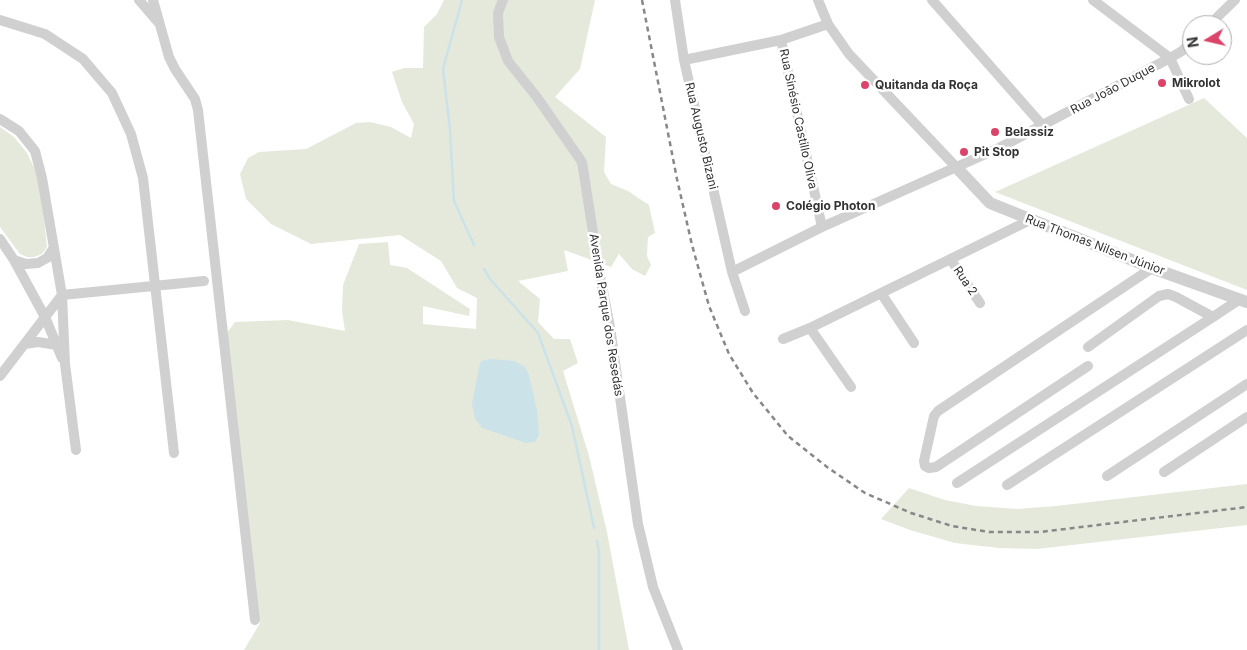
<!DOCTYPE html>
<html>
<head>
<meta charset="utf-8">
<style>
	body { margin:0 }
	#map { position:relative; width:1247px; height:650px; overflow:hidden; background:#fff; font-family:Inter,sans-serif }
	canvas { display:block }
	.north { position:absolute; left:1182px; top:15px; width:50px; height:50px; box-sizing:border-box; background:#fff; border:1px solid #adadad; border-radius:50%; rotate:261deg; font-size:14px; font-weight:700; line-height:20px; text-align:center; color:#333 }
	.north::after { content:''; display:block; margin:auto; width:18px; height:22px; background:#db4468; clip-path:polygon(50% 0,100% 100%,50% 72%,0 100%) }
</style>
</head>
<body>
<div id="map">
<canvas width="1247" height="650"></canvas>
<div class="north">N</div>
</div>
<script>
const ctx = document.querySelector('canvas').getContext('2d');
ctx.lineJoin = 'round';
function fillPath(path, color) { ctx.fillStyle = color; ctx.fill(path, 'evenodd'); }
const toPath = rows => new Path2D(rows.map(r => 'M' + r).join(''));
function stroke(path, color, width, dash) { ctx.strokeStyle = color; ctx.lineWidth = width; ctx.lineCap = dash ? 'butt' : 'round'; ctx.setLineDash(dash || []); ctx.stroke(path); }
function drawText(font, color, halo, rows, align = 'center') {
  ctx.font = font + ' Inter,sans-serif'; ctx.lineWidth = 5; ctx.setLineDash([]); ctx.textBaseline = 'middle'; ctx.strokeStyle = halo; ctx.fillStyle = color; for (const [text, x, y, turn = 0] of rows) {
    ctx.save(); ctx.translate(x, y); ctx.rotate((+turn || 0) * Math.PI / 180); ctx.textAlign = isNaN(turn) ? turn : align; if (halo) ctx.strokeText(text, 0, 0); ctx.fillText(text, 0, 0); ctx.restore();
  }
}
fillPath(toPath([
	[444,0,595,0,580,69,555,97,606,137,604,172,611,184,628,191,649,205,655,233,648,237,647,256,651,265,645,276,632,269,619,254,611,267,564,250,568,271,518,281,540,299,538,322,554,339,570,339,578,363,563,371,589,456,607,532,629,650,244,650,260,623,226,334,235,322,288,320,345,331,342,311,343,285,359,244,388,242,390,265,407,268,470,309,469,316,423,306,423,324,476,329,477,298,457,288,441,261,400,235,311,244,271,224,246,199,240,174,248,158,259,152,306,149,356,123,370,122,391,127,411,138,414,124,402,102,392,72,404,68,423,68,424,27,437,14],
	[1204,98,1247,138,1247,290,995,192],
	[0,127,14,137,27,153,40,180,47,247,42,254,34,257,27,257,20,254,0,227],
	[1247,484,1247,525,1037,549,999,548,955,543,910,530,881,519,909,488,945,500,976,506,1017,509,1056,506]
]), '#e5e9dc');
fillPath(toPath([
	[491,359,514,361,525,367,529,375,537,410,539,435,535,442,526,443,482,428,475,419,472,404,479,367,481,361]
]), '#cbe2e8');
stroke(toPath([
	[462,0,443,69,450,130,454,201,474,245],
	[484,269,490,279,538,333,572,426,594,528],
	[597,541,599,552,599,650]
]), '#cbe2e8', 2.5);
stroke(toPath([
	[139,0,158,22],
	[153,0,169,57,175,69,195,99,198,110,255,620],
	[503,0,498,13,499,37,508,61,536,96,582,162,599,271,610,327,638,524,653,587,678,650],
	[675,0,684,60,732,272,745,311],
	[818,0,828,24,849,54,957,168],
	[932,0,1043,126],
	[1093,0,1170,58,1189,99],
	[0,20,45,34,83,59,112,93,131,134,143,178,174,453],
	[1209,25,1235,0],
	[781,40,822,227],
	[684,60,781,40,828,24],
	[0,119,19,131,35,151,42,178,62,295,65,364,76,450],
	[0,239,14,260,45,317,62,358],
	[14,260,26,264,38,263,47,258,53,249],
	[951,260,980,303],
	[732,272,822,227,999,148,1170,58,1182,51,1192,41],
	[881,293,914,343],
	[1213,317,1240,299],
	[810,328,851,387],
	[783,339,810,328,1030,220],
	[25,344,38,342,57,345],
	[1088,366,936,467,929,468,925,466,924,461,934,416,938,411,1152,268],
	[0,376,62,295,204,281],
	[1164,472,1247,417],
	[1107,476,1247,384],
	[957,483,1213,317,1176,297,1168,294,1159,296,1088,347],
	[1007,485,1247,330]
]), '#d0d0d0', 10);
stroke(toPath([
	[957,168,990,203,1152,268,1247,302]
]), '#d0d0d0', 12);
stroke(toPath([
	[642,0,677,179,692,245,709,306,729,354,753,393,788,436,827,467,865,493,911,513,952,526,989,532,1040,532,1247,507]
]), '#888', 2.5, [5, 4]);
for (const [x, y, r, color] of [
	[1162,83,5,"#db4468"],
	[865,85,5,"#db4468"],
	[995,132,5,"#db4468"],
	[964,152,5,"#db4468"],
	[776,206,5,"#db4468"]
]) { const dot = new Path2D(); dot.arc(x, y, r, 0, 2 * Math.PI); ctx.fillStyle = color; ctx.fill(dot); stroke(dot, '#fff', 2); }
drawText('bold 12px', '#333', '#fff', [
	["Mikrolot",1172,83],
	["Quitanda da Roça",875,85],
	["Belassiz",1005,132],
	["Pit Stop",974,152],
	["Colégio Photon",786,206]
], 'left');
drawText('12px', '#333', '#fff', [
	["Rua João Duque",1113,89,-28],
	["Rua Sinésio Castillo Oliva",798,119,78],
	["Rua Augusto Bizani",701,136,77],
	["Rua Thomas Nilsen Júnior",1095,245,21],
	["Rua 2",965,281,56],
	["Avenida Parque dos Resedás",606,315,81]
]);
</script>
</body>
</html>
